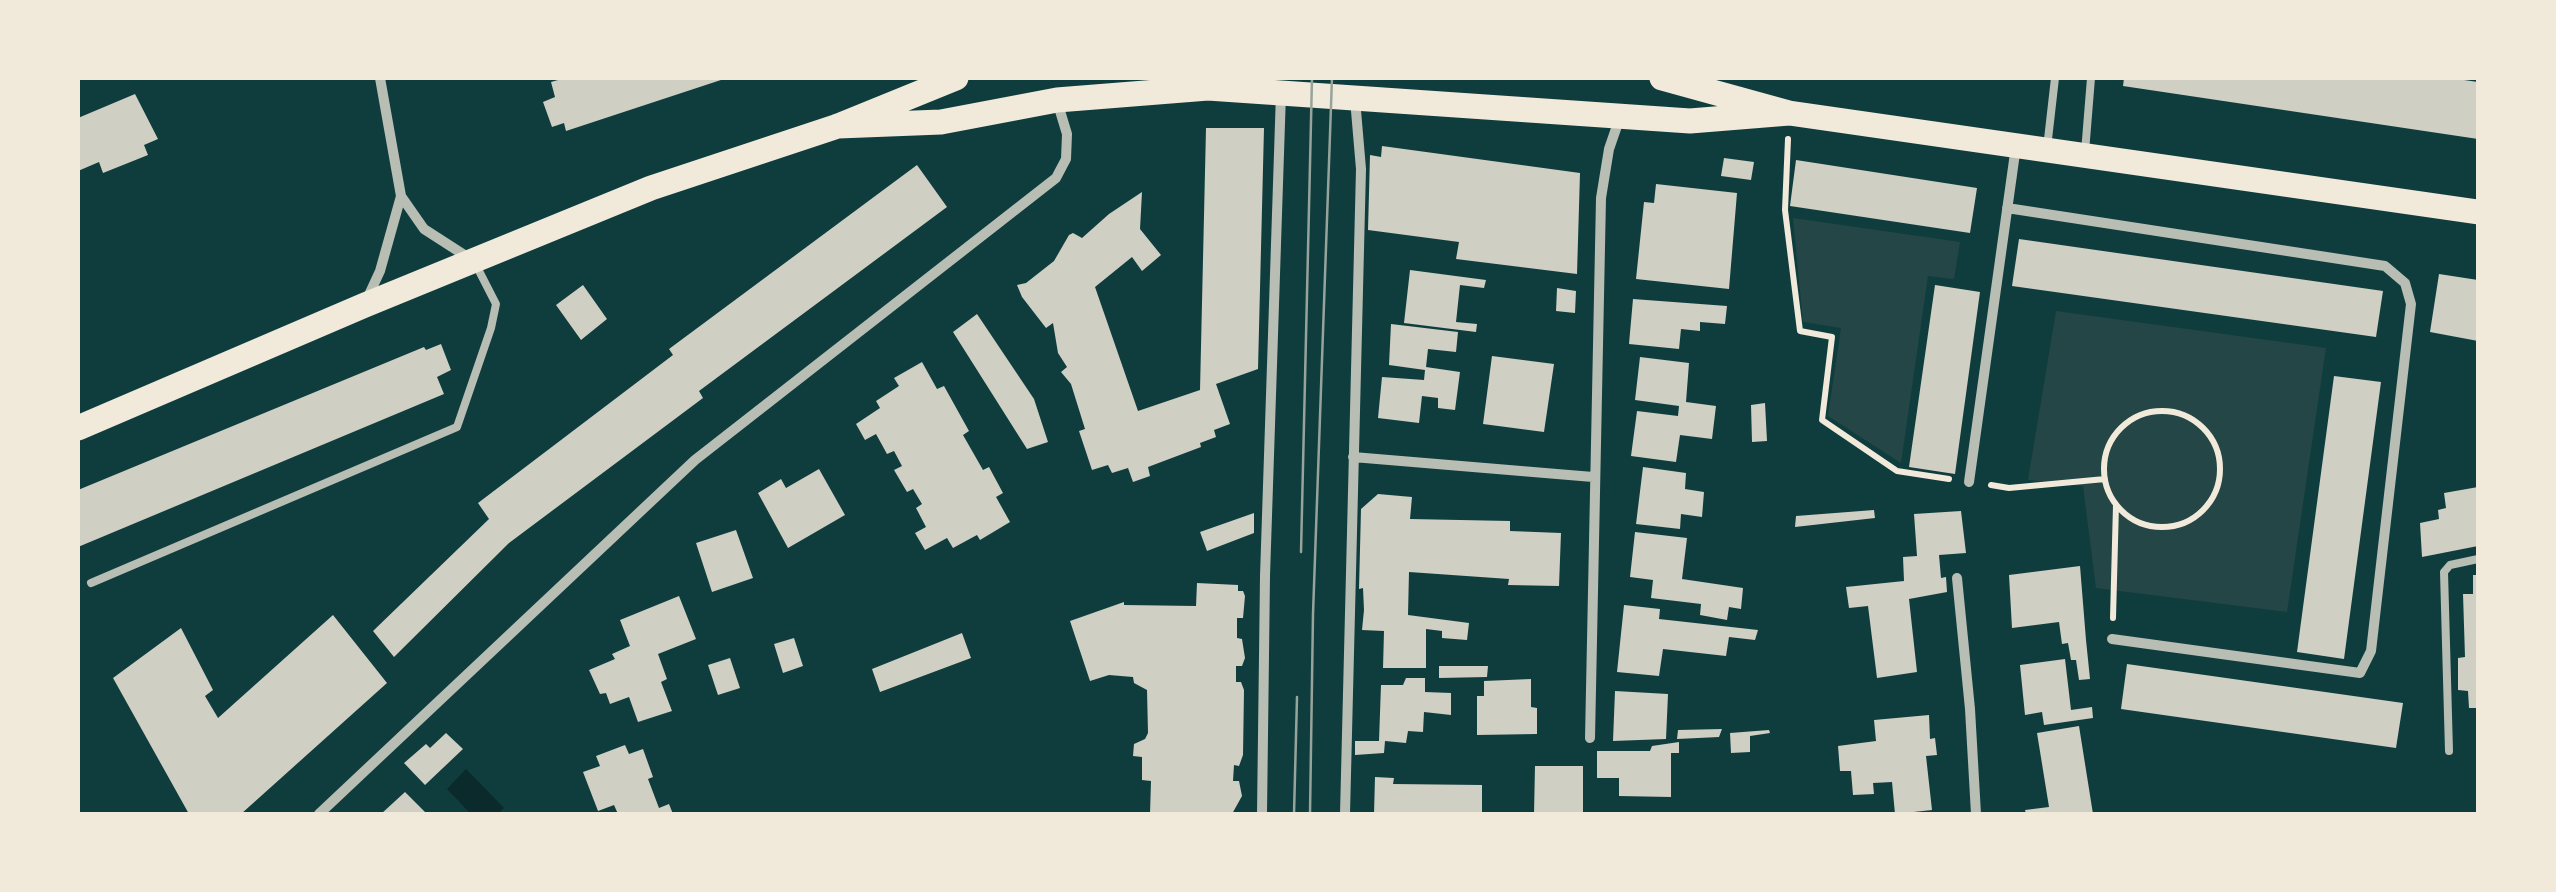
<!DOCTYPE html>
<html>
<head>
<meta charset="utf-8">
<style>
	body { margin:0 }
	#map { position:relative; width:2556px; height:892px; overflow:hidden; background:#0f3d3e; font-family:"Fira Sans",sans-serif }
	canvas { display:block }
	.frame { position:absolute; inset:0; border:80px solid #f1e9da; pointer-events:none }
</style>
</head>
<body>
<div id="map">
<canvas width="2556" height="892"></canvas>
<div class="frame"></div>
</div>
<script>
const ctx = document.querySelector('canvas').getContext('2d');
ctx.lineJoin = 'round';
function fillPath(path, color) { ctx.fillStyle = color; ctx.fill(path, 'evenodd'); }
const toPath = rows => new Path2D(rows.map(r => 'M' + r).join(''));
function stroke(path, color, width, dash) { ctx.strokeStyle = color; ctx.lineWidth = width; ctx.lineCap = dash ? 'butt' : 'round'; ctx.setLineDash(dash || []); ctx.stroke(path); }
fillPath(toPath([
	[1793,218,1960,242,1954,279,1928,276,1901,463,1828,416,1841,328,1803,322],
	[2056,311,2326,348,2287,612,2096,588,2083,486,2028,480]
]), '#244646');
fillPath(toPath([
	[466,769,504,808,498,814,471,814,447,789]
]), '#0a2a2b');
fillPath(toPath([
	[565,78,727,78,566,131,564,123,552,127,543,102,555,97,551,82],
	[2124,78,2450,78,2478,82,2478,139,2123,86],
	[135,94,158,139,144,145,148,155,103,173,99,162,78,171,78,118],
	[1206,128,1264,128,1258,369,1216,384,1230,424,1214,430,1216,437,1200,443,1201,447,1148,467,1150,476,1133,482,1128,468,1112,473,1108,465,1092,470,1079,431,1085,429,1071,384,1061,372,1067,367,1058,353,1053,323,1046,328,1022,297,1017,285,1026,283,1054,261,1069,235,1073,233,1082,238,1109,214,1142,192,1140,229,1161,255,1142,271,1132,257,1095,287,1138,411,1200,390],
	[1382,146,1580,173,1577,274,1456,259,1459,242,1368,230,1370,155,1381,157],
	[1724,158,1754,162,1751,180,1721,176],
	[1796,160,1977,188,1970,233,1790,206],
	[917,165,947,207,699,391,703,398,509,543,394,657,373,631,489,519,478,503,673,355,669,349],
	[1656,184,1737,193,1729,289,1636,279,1644,202,1654,203],
	[2019,239,2383,291,2376,337,2012,286],
	[1410,270,1486,280,1484,288,1460,285,1456,322,1477,324,1476,332,1404,323],
	[2439,274,2478,280,2478,341,2430,332],
	[583,285,607,319,581,340,556,305],
	[1935,285,1980,292,1955,474,1909,467],
	[1557,288,1576,291,1575,313,1556,311],
	[1633,299,1727,306,1725,324,1700,322,1700,331,1681,329,1679,349,1629,344],
	[977,314,1034,399,1048,442,1027,449,953,332],
	[1391,324,1458,332,1456,352,1428,349,1426,367,1460,372,1455,410,1438,408,1438,398,1422,396,1419,423,1378,418,1382,377,1424,380,1425,370,1389,365],
	[441,344,451,370,437,377,444,394,78,547,78,490,424,347,426,350],
	[1492,356,1554,364,1544,432,1483,424],
	[1640,357,1689,363,1686,402,1716,406,1712,439,1680,435,1676,462,1631,456,1637,411,1678,416,1679,406,1635,400],
	[922,362,937,389,944,386,969,431,963,435,983,470,989,467,1003,493,996,497,1010,522,980,540,977,535,953,548,947,538,925,550,915,533,926,527,916,508,922,504,913,489,907,492,894,470,902,466,894,451,887,454,876,434,865,440,856,424,880,408,876,401,899,386,894,378],
	[2334,376,2381,382,2344,659,2297,652],
	[1765,403,1767,441,1752,442,1751,405],
	[1643,467,1686,473,1685,489,1704,492,1702,517,1681,514,1680,529,1636,524],
	[819,469,845,515,788,548,758,493,781,479,786,488],
	[2478,487,2478,546,2422,557,2420,523,2439,519,2438,510,2446,508,2444,493],
	[1378,494,1412,497,1410,519,1510,521,1510,531,1561,533,1559,586,1508,585,1509,579,1409,572,1408,615,1469,623,1467,640,1442,638,1442,631,1426,629,1426,668,1383,668,1384,631,1362,630,1364,610,1363,588,1359,589,1361,509],
	[1874,510,1875,518,1795,527,1796,516],
	[1961,511,1966,553,1939,555,1941,578,1946,577,1947,592,1909,599,1917,672,1877,678,1868,606,1849,608,1846,587,1904,581,1903,557,1917,556,1914,514],
	[1254,513,1254,533,1207,551,1200,532],
	[736,530,753,578,712,592,696,543],
	[1635,532,1687,538,1682,579,1743,588,1741,609,1729,607,1727,620,1700,615,1701,604,1651,598,1653,580,1630,577],
	[2080,566,2086,640,2090,679,2079,680,2076,660,2071,660,2068,643,2062,644,2059,622,2012,628,2009,575],
	[2473,575,2478,575,2478,708,2469,708,2468,691,2458,690,2458,658,2465,657,2463,594,2473,594],
	[1197,583,1238,585,1238,591,1243,591,1245,596,1243,618,1237,618,1237,638,1242,639,1245,658,1242,666,1236,666,1236,682,1241,682,1244,690,1243,755,1239,766,1234,765,1233,781,1239,781,1242,796,1232,814,1150,814,1151,781,1142,780,1142,757,1133,756,1134,744,1145,739,1148,733,1147,690,1134,683,1133,677,1109,675,1090,681,1070,621,1124,602,1124,605,1196,606],
	[679,596,696,639,658,654,667,679,661,682,672,711,638,722,629,697,610,704,606,693,600,694,589,670,615,659,612,654,630,646,620,620],
	[1624,605,1660,609,1659,619,1758,630,1755,640,1729,637,1726,656,1663,649,1659,676,1617,672],
	[333,615,387,683,241,814,189,814,113,678,181,628,213,690,205,696,218,718],
	[962,633,971,658,880,692,872,669],
	[794,638,803,666,783,673,774,644],
	[730,658,740,688,718,695,708,665],
	[2065,659,2071,710,2092,707,2093,718,2044,725,2042,712,2025,715,2020,665],
	[2127,664,2403,703,2396,748,2121,709],
	[1439,666,1488,666,1487,677,1439,678],
	[1406,678,1425,678,1425,692,1451,693,1451,715,1424,712,1423,732,1408,731,1406,743,1385,741,1384,753,1355,755,1355,741,1379,741,1381,685,1403,685],
	[1531,679,1531,707,1537,708,1537,734,1477,735,1477,696,1484,696,1484,681],
	[1615,691,1668,694,1666,739,1613,741],
	[1929,715,1930,739,1935,738,1937,755,1926,756,1932,810,1895,814,1892,782,1873,783,1874,794,1853,795,1851,771,1840,771,1838,746,1876,741,1874,720],
	[2079,726,2093,814,2026,814,2025,810,2049,807,2037,733],
	[1722,729,1719,737,1677,739,1678,730],
	[1769,730,1770,733,1750,736,1750,752,1731,753,1730,733],
	[446,733,463,749,425,785,404,763,426,744,430,748],
	[1679,742,1679,753,1671,753,1671,797,1619,796,1619,778,1597,778,1597,751,1650,751,1652,746],
	[625,745,629,754,643,749,653,777,648,779,659,808,669,804,673,814,618,814,614,805,598,811,583,772,600,766,596,756],
	[1535,766,1583,766,1583,814,1534,814],
	[1375,777,1394,778,1393,784,1482,785,1482,814,1374,814],
	[405,792,427,814,381,814]
]), '#cfcfc3');
stroke(toPath([
	[1788,139,1785,210,1800,331,1832,337,1822,420,1897,471,1949,479],
	'2104 469a58 58 0 1 1 116 0a58 58 0 1 1-116 0Z',
	[1991,485,2009,488,2105,479],
	[2113,618,2116,505]
]), '#f1e9da', 6);
stroke(toPath([
	[2047,148,2055,78],
	[2085,152,2091,78],
	[91,583,457,427,491,328,496,304,476,265],
	[2449,751,2444,572,2450,565,2478,559]
]), '#b8beb3', 8);
stroke(toPath([
	[401,196,424,229,469,258],
	[2007,208,2385,266,2405,283,2411,304,2371,651,2360,673,2112,639],
	[367,299,380,271,401,196,380,78],
	[1353,457,1593,477],
	[1969,482,2016,146],
	[1957,578,1970,709,1976,814],
	[1590,738,1601,198,1609,149,1619,120],
	[319,814,695,460,1056,178,1066,159,1067,134,1057,101],
	[1262,814,1265,576,1281,93],
	[1345,814,1361,169,1355,99]
]), '#b8beb3', 10);
stroke(toPath([
	[1662,78,1789,113,2478,212],
	[838,126,941,122,1057,100,1208,88,1690,121,1789,113],
	[78,428,365,305,651,188,838,126,956,78]
]), '#f1e9da', 25);
stroke(toPath([
	[1301,552,1312,78],
	[1294,814,1297,697],
	[1310,814,1313,614,1332,78]
]), '#97a49c', 2.5);
</script>
</body>
</html>
